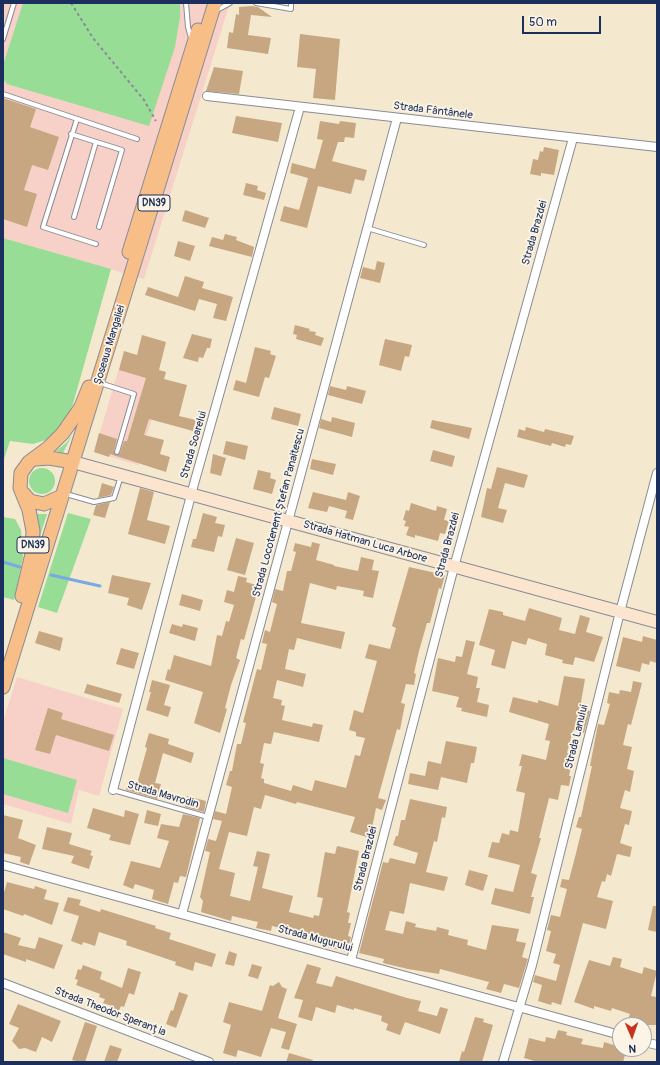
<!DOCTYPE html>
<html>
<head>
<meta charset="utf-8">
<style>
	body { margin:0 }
	#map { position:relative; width:660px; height:1065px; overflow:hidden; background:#f4e9cf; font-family:Pangolin,sans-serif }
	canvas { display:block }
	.frame { position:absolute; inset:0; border:4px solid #1b2f5e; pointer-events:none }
	.north { position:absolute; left:612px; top:1017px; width:40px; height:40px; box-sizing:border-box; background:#fcf5e5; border:1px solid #a2a6af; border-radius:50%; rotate:178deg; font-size:11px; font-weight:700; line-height:16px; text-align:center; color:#1b2f5e }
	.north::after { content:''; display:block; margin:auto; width:14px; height:18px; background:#c8321e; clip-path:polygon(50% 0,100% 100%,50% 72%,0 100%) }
	.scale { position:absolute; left:522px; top:16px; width:79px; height:18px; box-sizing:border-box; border:2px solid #1b2f5e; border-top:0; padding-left:5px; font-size:12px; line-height:14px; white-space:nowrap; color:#1b2f5e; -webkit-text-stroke:3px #fcf5e5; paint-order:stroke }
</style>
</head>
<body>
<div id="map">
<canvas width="660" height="1065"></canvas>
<div class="frame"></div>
<div class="north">N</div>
<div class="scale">50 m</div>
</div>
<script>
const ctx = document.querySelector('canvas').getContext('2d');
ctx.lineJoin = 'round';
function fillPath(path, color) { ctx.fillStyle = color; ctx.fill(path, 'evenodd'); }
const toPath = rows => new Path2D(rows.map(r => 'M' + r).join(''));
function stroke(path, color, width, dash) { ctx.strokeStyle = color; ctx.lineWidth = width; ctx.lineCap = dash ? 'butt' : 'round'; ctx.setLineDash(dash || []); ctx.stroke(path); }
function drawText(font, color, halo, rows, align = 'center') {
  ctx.font = font + ' Pangolin,sans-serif'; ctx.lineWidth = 3.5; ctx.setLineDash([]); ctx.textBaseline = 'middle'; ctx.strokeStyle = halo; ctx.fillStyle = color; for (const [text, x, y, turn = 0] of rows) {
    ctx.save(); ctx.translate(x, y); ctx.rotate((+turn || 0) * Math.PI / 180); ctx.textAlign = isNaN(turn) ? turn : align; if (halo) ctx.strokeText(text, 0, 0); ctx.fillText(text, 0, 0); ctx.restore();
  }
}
fillPath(toPath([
	[3,3,230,3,144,279,3,238],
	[122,358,166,372,138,465,94,452],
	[17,677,123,709,99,796,79,790,71,824,3,804,3,721]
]), '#f7d1c7');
fillPath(toPath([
	[23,3,180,3,180,17,175,47,149,126,7,84,3,79,3,65],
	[3,238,111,269,73,404,65,423,56,434,46,440,33,444,10,441,3,462],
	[72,435,63,453,56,451,66,443],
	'29 481a13 13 0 1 1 26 0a13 13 0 1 1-26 0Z',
	[68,513,91,519,57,613,38,607],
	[34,514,47,514,38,542],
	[3,517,15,519,21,530,23,557,14,600,3,597],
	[3,758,77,780,68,813,3,794]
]), '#97dd96');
stroke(toPath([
	[3,562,20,567],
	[51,575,100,586]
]), '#79a9e3', 3);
fillPath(toPath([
	[252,6,258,7,272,17,251,15,248,35,271,38,268,54,227,48,229,32,233,33,236,14,239,15,239,7],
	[300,34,340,39,335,100,313,98,316,69,297,67],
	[214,67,243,71,239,94,206,91],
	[3,98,36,109,30,127,59,137,48,170,32,165,24,190,37,194,27,227,3,219],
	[236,116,282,123,278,142,232,133],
	[320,121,339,124,340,121,356,123,354,138,345,137,344,142,338,142,332,161,367,170,364,181,355,179,351,194,318,186,307,228,280,221,284,206,299,210,308,178,290,173,292,163,315,169,323,140,317,139],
	[544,147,559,150,554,175,541,173,541,176,530,174,533,159,538,160,540,151,543,152],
	[246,183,258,186,257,190,266,193,264,200,243,195],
	[185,210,209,218,205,228,182,221],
	[225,234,237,237,236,240,254,247,252,257,209,246,212,237,223,240],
	[178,241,195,246,190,261,174,256],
	[377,261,385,263,380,283,360,278,363,267,375,270],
	[185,276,204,282,202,288,233,297,226,321,213,318,217,304,199,299,195,311,145,295,148,287,178,297],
	[295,325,310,329,309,331,316,332,315,335,324,338,321,346,296,339,297,335,293,334],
	[192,334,212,339,210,348,207,348,203,358,199,357,198,362,183,358],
	[142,335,166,342,159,370,166,372,164,379,187,385,179,416,196,420,193,431,149,419,144,435,164,440,160,454,170,457,166,472,110,454,109,457,94,452,99,433,117,439,114,451,116,455,120,453,124,441,127,441,146,378,119,370,124,351,137,355],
	[385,339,412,345,409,357,405,356,401,371,379,365],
	[255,347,271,351,270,354,276,356,269,378,265,377,259,397,233,390,236,380,246,383],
	[330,386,346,390,347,386,366,391,362,404,328,395],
	[274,407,301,414,298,426,271,419],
	[332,417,355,423,352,437,319,428,321,419,331,422],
	[432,420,472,428,469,439,430,428],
	[526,427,544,432,545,429,574,436,571,445,566,444,565,447,552,443,551,446,517,437,519,429,525,431],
	[226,441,248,446,245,460,223,454],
	[433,450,455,456,452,467,430,461],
	[213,454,226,458,221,476,210,473],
	[312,459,336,464,333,475,310,469],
	[497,467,528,475,524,488,505,483,498,508,507,510,503,523,481,517,487,488,491,489],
	[258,470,271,473,270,478,276,480,272,494,253,489],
	[102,483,114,487,111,495,98,498],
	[140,488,154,492,147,520,170,526,165,544,128,534],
	[313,492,346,500,348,492,360,496,353,520,345,518,347,511,329,506,327,512,308,508],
	[110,502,105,518,93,515,96,505],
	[411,503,436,511,437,506,447,509,444,520,449,521,445,534,440,533,438,541,415,535,415,538,406,535,409,527,404,526,406,521,403,520,406,510,409,511],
	[203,513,217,517,215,523,225,525,222,537,218,536,214,552,191,547,193,539,196,539],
	[236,538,254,543,245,575,227,570],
	[312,542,320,544,316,560,334,565,334,566,358,571,361,557,374,560,372,570,379,571,373,598,363,596,364,591,337,586,336,590,310,583,301,623,345,632,341,649,297,638,294,650,289,649,285,669,306,674,303,687,277,680,273,698,282,700,281,705,285,706,282,720,312,727,313,723,323,725,319,742,274,732,271,744,264,743,260,763,264,764,261,778,264,779,264,783,291,791,293,785,312,791,315,780,346,788,355,755,360,756,365,738,356,736,356,732,349,730,354,710,363,713,377,661,365,658,369,644,390,649,396,628,392,626,409,567,445,575,441,589,439,588,430,623,427,623,419,651,414,673,416,674,414,685,406,684,401,703,405,704,400,730,397,729,378,798,386,800,382,810,376,808,370,838,350,832,355,817,297,802,296,804,265,795,261,809,254,807,247,836,229,832,219,869,235,873,230,896,250,901,258,867,253,866,257,851,270,854,262,888,293,896,289,912,313,918,314,915,319,916,323,898,317,897,325,852,335,854,337,846,359,851,347,912,350,913,348,923,351,923,348,936,351,937,347,952,324,946,326,939,301,932,300,936,289,933,289,930,272,926,271,931,256,928,258,922,232,916,231,921,201,912,203,901,200,897,210,852,205,851,208,839,216,841,222,821,213,819,215,811,226,814,232,787,226,785,230,771,232,771,237,744,241,744,246,723,243,722,257,669,261,670,267,644,262,643,265,630,270,632,277,604,272,602,275,589,283,591,287,571,291,571,296,552,293,551,295,543,311,547],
	[112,575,151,583,142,610,127,605,129,598,108,593],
	[238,576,247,578,246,582,259,586,244,640,241,639,236,658,240,660,231,685,225,708,227,709,220,733,194,723,203,692,165,680,168,669,170,670,174,655,211,666,217,635,222,636,226,621,229,622,234,605,224,602,227,590,234,592],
	[182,594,203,600,200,611,179,605],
	[529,608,562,618,559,630,575,634,580,615,590,618,586,632,603,637,594,662,575,657,573,665,562,663,563,660,545,655,547,644,528,638,526,645,512,641,505,669,491,665,495,650,479,645,489,609,503,612,503,615,525,621],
	[172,624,182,627,183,624,198,628,195,641,169,633],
	[39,631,63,638,60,651,35,643],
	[643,636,657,640,657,663,650,661,649,665,642,663,640,672,616,666,623,637,642,642],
	[466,640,475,642,467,674,478,677,476,688,480,688,477,702,489,705,487,717,461,711,462,708,456,707,459,697,432,691,438,658,455,662,456,656,462,657],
	[121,648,139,653,134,669,116,664],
	[564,676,585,679,580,708,590,711,584,733,573,730,567,753,573,754,569,776,571,776,569,786,561,785,558,800,549,798,539,838,541,838,531,873,537,875,531,897,534,897,530,914,491,904,495,888,513,892,520,865,488,857,492,842,499,843,502,833,509,835,510,830,518,832,525,793,516,791,522,766,519,766,522,754,546,760,550,741,545,740,549,724,509,712,513,697,538,703,538,700,558,706],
	[152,680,170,685,164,705,171,707,168,717,146,710,151,692,149,692],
	[633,681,642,683,631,725,628,724,623,745,632,747,627,769,634,771,630,792,625,790,620,808,632,811,629,825,625,824,620,843,632,847,630,857,617,854,611,876,607,874,605,882,602,881,597,897,613,901,606,929,583,923,561,1005,552,1002,551,1005,538,1001,542,985,533,982,535,975,556,981,560,965,553,963,556,954,546,951,551,931,547,930,551,915,560,917,567,889,560,887,562,879,569,880,575,857,582,829,576,827,579,817,581,817,592,766,590,766,598,724,604,725,610,704,607,703,609,692,619,694,620,690,631,692],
	[87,684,122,694,119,703,84,693],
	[48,708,63,713,61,719,114,735,109,751,56,735,50,754,35,750],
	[149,733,169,739,168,744,194,753,191,763,163,753,155,783,161,784,157,799,126,790,128,781,137,784,147,748,145,747],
	[446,741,477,747,474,763,471,763,467,783,441,777,438,790,408,784,410,773,425,776,428,761,441,764],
	[187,796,206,801,204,812,185,807],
	[410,799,447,807,445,818,442,817,437,842,434,841,426,872,448,877,444,891,410,883,404,914,390,911,385,930,403,934,406,921,416,924,415,927,436,931,437,927,449,930,448,935,468,940,467,945,486,950,492,925,519,929,516,941,526,943,522,957,528,959,519,988,504,984,501,993,486,989,489,982,440,969,439,974,408,969,383,963,384,959,359,953,383,862,388,863,390,858,415,864,418,853,393,845,396,836,398,836,401,820,405,820],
	[93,808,124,817,125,810,139,814,130,845,109,840,111,835,87,828],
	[147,810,161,814,158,826,144,823],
	[183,814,200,818,186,877,180,876,178,883,174,882,168,904,152,899,154,890,135,884,133,889,123,885,131,861,160,868,169,841,157,838,161,824,179,827],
	[3,815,23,820,18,838,36,845,29,865,20,862,21,857,3,853],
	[47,827,72,833,69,844,92,851,90,855,93,856,89,869,71,863,74,856,42,849],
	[469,870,488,875,483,891,465,885],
	[7,882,34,889,35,886,47,890,44,899,59,903,52,925,24,914,23,916,3,909,3,896],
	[68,897,81,900,79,905,100,912,101,909,156,926,155,928,171,933,169,939,216,954,212,967,195,962,193,971,175,965,176,962,126,945,127,941,99,932,95,946,83,942,82,945,71,941,79,916,63,911],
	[653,906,657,906,657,932,648,930],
	[3,932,21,938,18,945,35,949,39,937,63,945,54,969,26,959,26,962,3,954],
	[229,951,237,954,234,966,225,964],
	[613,957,622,959,620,967,642,974,644,967,657,971,651,996,657,997,657,1025,626,1025,630,1014,612,1008,611,1011,594,1006,594,1009,574,1002,589,960,610,966],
	[252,964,262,967,258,979,248,976],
	[307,964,321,968,316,983,332,987,336,976,407,998,421,1001,418,1011,437,1016,440,1007,448,1009,440,1034,405,1022,400,1035,386,1030,388,1024,381,1021,382,1016,354,1008,354,1010,337,1005,335,1013,316,1007,312,1021,298,1017,303,1000,294,998],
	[83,965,102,972,100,979,122,988,128,968,141,972,134,995,129,993,124,1007,121,1006,117,1015,109,1012,112,1006,103,1003,105,999,99,997,100,994,76,985,78,980,75,979,78,969,81,970],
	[279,982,282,987,287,989,278,1018,297,1024,289,1050,281,1048,286,1032,271,1028,261,1057,238,1050,236,1057,223,1053,231,1025,223,1022,229,1002,262,1011,270,985,273,986],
	[179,992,188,995,176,1028,166,1024,171,1010,173,1011],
	[18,1004,61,1021,52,1042,42,1037,36,1052,25,1048,19,1049,12,1041,19,1028,9,1024],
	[475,1017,484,1019,483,1022,493,1025,485,1052,482,1062,459,1062,462,1051,464,1052],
	[85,1022,97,1026,85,1062,80,1062,72,1060],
	[558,1030,567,1032,566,1035,583,1039,581,1044,603,1048,604,1042,620,1047,620,1049,627,1049,623,1062,538,1062,524,1058,529,1038,545,1042,546,1037,555,1039],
	[110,1045,122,1049,117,1062,104,1062],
	[289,1053,313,1060,312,1062,286,1062]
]), '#c6a781');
const lane = toPath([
	[186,3,188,27,191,38],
	[256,3,291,9,291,3],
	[217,10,230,3],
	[3,39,14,3],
	[3,94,137,139],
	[77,119,43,227,96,244],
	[71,134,122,150,99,227],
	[74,217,96,142],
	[367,228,424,245],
	[100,383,134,394,117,452],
	[66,494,94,502,114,498,121,476],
	[113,790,208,817]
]);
const street = toPath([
	[207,96,657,147],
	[113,790,194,484,300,107],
	[3,865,620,1035],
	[182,914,397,118],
	[351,960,454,567,573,138],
	[3,983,209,1062],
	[644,1042,657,1045],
	[503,1062,532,965,620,612,657,473]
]);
const secondary = toPath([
	[73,462,657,622]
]);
const primary = toPath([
	[129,252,198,30],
	[36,459,49,458,73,462],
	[23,493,30,501,44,504,62,496],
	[22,596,32,554,33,531,29,510,20,488,21,473,29,462,48,448,63,433,81,407,89,387],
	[3,687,215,3]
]);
stroke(lane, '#888c96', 6);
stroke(street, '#888c96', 10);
stroke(secondary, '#888c96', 14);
stroke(primary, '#888c96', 15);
stroke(toPath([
	[71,3,93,38,144,100,156,121]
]), '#888c96', 2, [3, 3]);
stroke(lane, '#fff', 4);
stroke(street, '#fff', 8);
stroke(secondary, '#fce5cf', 12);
stroke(primary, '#f7be88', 13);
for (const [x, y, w] of [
	[154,203,32],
	[33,545,32]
]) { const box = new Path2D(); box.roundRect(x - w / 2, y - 8, w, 16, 3); ctx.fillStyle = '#fcf5e5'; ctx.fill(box); stroke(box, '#1b2f5e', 1); }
drawText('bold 10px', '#1b2f5e', null, [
	["DN39",154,203],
	["DN39",33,545]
]);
drawText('11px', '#1b2f5e', '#fcf5e5', [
	["Strada Fântânele",433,111,7],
	["Strada Brazdei",535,233,-74],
	["Șoseaua Mangaliei",110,345,-73],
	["Strada Soarelui",194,445,-74],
	["Strada Locotenent Ștefan Panaitescu",279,513,-75],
	["Strada Hatman Luca Arbore",365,542,16],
	["Strada Brazdei",448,545,-75],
	["Strada Lanului",577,737,-76],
	["Strada Mavrodin",163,795,16],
	["Strada Brazdei",366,859,-76],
	["Strada Mugurului",315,939,15],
	["Strada Theodor Speranția",110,1012,21]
]);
</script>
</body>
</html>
